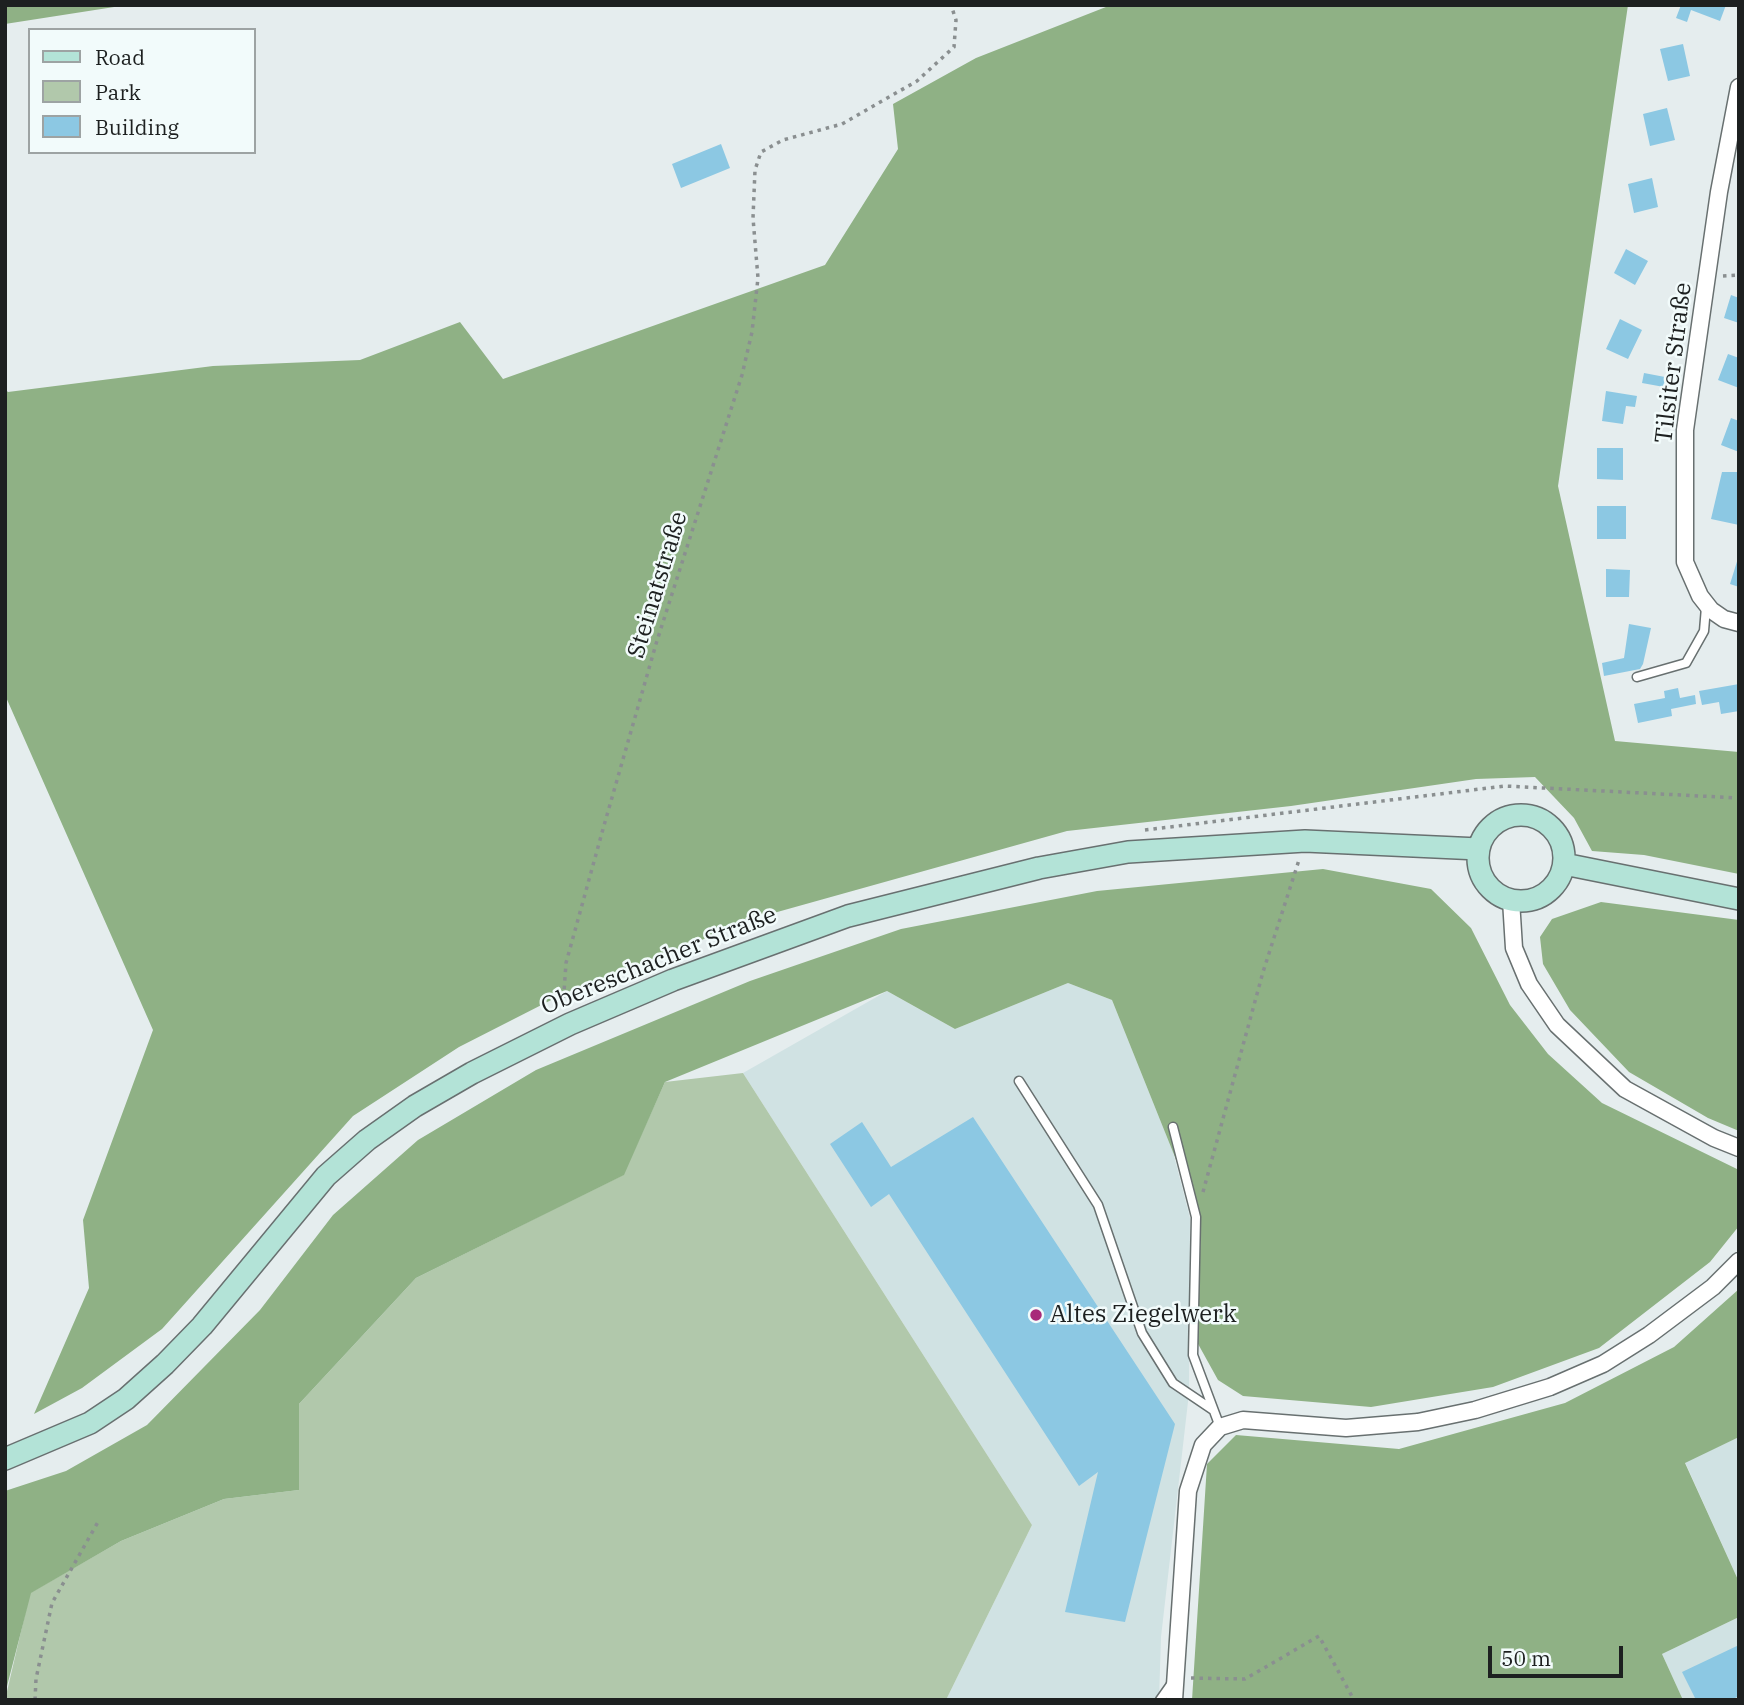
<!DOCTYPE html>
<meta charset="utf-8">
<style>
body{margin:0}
#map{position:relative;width:1744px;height:1705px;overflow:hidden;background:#e5edee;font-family:"IBM Plex Serif",serif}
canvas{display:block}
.frame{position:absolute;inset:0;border:7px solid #1d2020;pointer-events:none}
.legend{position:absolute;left:28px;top:28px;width:228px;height:126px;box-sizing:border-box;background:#f2fbfb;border:2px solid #9da3a3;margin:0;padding:9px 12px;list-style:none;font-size:21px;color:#1d2020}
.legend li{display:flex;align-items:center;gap:14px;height:35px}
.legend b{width:35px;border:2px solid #9da3a3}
.scale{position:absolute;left:1488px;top:1646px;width:135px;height:32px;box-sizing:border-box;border:4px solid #1d2020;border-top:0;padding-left:9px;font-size:21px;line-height:24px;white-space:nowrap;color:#1d2020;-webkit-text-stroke:5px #f2fbfb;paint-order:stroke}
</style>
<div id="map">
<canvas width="1744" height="1705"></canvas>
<div class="frame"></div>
<ul class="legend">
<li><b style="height:9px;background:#b3e3d7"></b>Road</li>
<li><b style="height:19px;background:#b1c8ab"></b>Park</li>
<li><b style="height:19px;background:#8cc8e3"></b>Building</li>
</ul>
<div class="scale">50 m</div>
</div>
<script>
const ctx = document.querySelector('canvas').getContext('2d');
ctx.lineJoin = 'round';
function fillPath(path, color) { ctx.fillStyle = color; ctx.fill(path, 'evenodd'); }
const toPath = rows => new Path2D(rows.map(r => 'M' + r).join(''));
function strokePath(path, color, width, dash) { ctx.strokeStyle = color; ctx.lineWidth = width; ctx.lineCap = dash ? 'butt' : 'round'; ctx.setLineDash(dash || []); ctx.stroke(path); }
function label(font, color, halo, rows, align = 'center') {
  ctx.font = font + ' "IBM Plex Serif",serif'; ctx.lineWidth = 5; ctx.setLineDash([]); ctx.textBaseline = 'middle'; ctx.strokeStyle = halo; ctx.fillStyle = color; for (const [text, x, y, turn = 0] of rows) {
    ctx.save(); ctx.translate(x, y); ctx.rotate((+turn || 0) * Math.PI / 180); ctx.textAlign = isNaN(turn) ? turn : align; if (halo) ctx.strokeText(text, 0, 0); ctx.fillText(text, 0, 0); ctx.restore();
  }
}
const built = toPath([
 [1068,983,1112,1000,1173,1152,1190,1218,1189,1393,1161,1637,1159,1700,946,1700,1032,1525,743,1073,887,991,955,1029],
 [1739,1437,1739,1582,1685,1462],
 [1739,1617,1739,1700,1683,1700,1662,1654]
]);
const green = toPath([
 [743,1073,1032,1525,946,1700,5,1700,30,1593,121,1541,224,1499,299,1490,299,1404,416,1278,623,1175,665,1082]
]);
const forest = toPath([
 [5,5,127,5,5,24],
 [1111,5,1628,5,1558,486,1615,741,1739,752,1739,874,1644,855,1592,851,1574,818,1535,777,1476,779,1291,806,1067,831,763,916,563,994,459,1047,353,1116,162,1329,82,1388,34,1414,89,1288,83,1220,153,1030,5,695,5,389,8,392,213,366,360,360,460,322,503,379,825,265,898,149,893,104,976,58],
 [1323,869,1431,889,1471,928,1510,1005,1548,1054,1602,1103,1739,1170,1739,1226,1710,1262,1599,1348,1493,1387,1371,1407,1243,1396,1218,1380,1197,1342,1201,1222,1112,1000,1068,983,955,1029,887,991,665,1082,624,1175,416,1278,299,1404,299,1490,224,1499,121,1541,31,1593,5,1694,5,1491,66,1471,147,1425,260,1310,333,1215,418,1140,536,1070,750,981,901,929,1097,891],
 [1601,902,1739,920,1739,1131,1708,1118,1629,1072,1570,1010,1543,964,1540,937,1552,919],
 [1739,1289,1739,1437,1685,1463,1739,1582,1739,1617,1662,1654,1683,1700,1192,1700,1207,1464,1236,1435,1399,1449,1565,1403,1674,1347]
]);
const building = toPath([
 [1681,5,1726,5,1720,21,1691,10,1687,22,1676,18],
 [1683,44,1690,76,1668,81,1660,49],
 [1667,108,1675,140,1650,146,1643,114],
 [721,144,730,168,681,188,672,164],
 [1652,178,1658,207,1634,213,1628,184],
 [1626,249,1648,261,1635,285,1614,273],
 [1731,295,1739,298,1739,323,1724,318],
 [1620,319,1642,330,1628,359,1606,349],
 [1728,354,1739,358,1739,388,1718,380],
 [1644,373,1665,377,1664,387,1642,383],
 [1606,391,1637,396,1635,407,1626,406,1623,424,1602,421],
 [1731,418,1739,421,1739,452,1721,445],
 [1597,448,1623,448,1623,480,1597,479],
 [1722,472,1739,472,1739,525,1711,519],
 [1597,506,1626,506,1626,539,1597,539],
 [1739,555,1739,587,1730,584],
 [1606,569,1630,570,1629,597,1606,597],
 [1629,624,1651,628,1643,664,1640,669,1604,676,1602,663,1624,658],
 [1739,684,1739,711,1721,714,1719,702,1702,705,1699,691],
 [1678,688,1680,698,1695,695,1696,704,1671,709,1672,716,1638,723,1634,704,1665,698,1664,691],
 [973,1117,1175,1424,1125,1622,1065,1612,1098,1472,1079,1486,889,1194,871,1207,830,1144,862,1122,891,1167],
 [1739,1645,1739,1696,1731,1700,1696,1700,1682,1672]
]);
const path = toPath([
 [1723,276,1739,275],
 [1145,830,1505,786,1739,798],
 [563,1006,566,963,603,829,656,644,742,375,752,332,758,278,753,218,755,170,761,152,783,140,842,124,917,81,954,47,956,20,951,5],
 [1203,1192,1263,972,1299,860],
 [1191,1678,1245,1679,1319,1636,1354,1700],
 [35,1700,36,1679,52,1603,98,1522]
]);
const service = toPath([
 [1637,677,1686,663,1704,631,1706,607],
 [1019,1081,1098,1205,1142,1333,1173,1383,1213,1410],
 [1173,1127,1196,1217,1193,1355,1220,1427],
 [1160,1700,1172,1683]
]);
const minor = toPath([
 [1739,87,1719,192,1685,430,1685,562,1700,596,1711,610,1724,619,1739,623],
 [1511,900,1514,948,1529,984,1557,1025,1625,1089,1714,1138,1739,1148],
 [1174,1700,1188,1491,1203,1445,1220,1427,1243,1420,1346,1428,1418,1422,1475,1410,1550,1387,1603,1364,1649,1335,1713,1287,1739,1261]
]);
const secondary = toPath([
 '1478 858a43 43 0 1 1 86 0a43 43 0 1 1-86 0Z',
 [1564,864,1739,899],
 [5,1459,90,1423,126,1399,165,1364,202,1326,326,1176,367,1140,415,1106,472,1073,570,1024,673,980,848,916,1039,868,1128,852,1305,841,1479,849]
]);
const markers = [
 [1036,1315,7,"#a8297a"]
];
const streetNames = [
 ["Tilsiter Straße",1674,363,-83],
 ["Steinatstraße",658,585,-73],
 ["Obereschacher Straße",659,961,-22]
];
const poiNames = [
 ["Altes Ziegelwerk",1050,1315]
];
fillPath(built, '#d0e2e3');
fillPath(green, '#b1c8ab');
fillPath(forest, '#8fb185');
fillPath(building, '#8cc8e3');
strokePath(service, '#687070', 11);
strokePath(minor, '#687070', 19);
strokePath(secondary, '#687070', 24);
strokePath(path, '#8a8f90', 3.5, [3.5, 5]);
strokePath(service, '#fff', 8);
strokePath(minor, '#fff', 16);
strokePath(secondary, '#b3e3d7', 21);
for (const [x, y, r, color] of markers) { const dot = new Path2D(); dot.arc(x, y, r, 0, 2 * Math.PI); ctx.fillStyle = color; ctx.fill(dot); strokePath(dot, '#f2fbfb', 2.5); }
label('24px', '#1d2020', '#f2fbfb', streetNames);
label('24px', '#1d2020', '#f2fbfb', poiNames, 'left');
</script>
